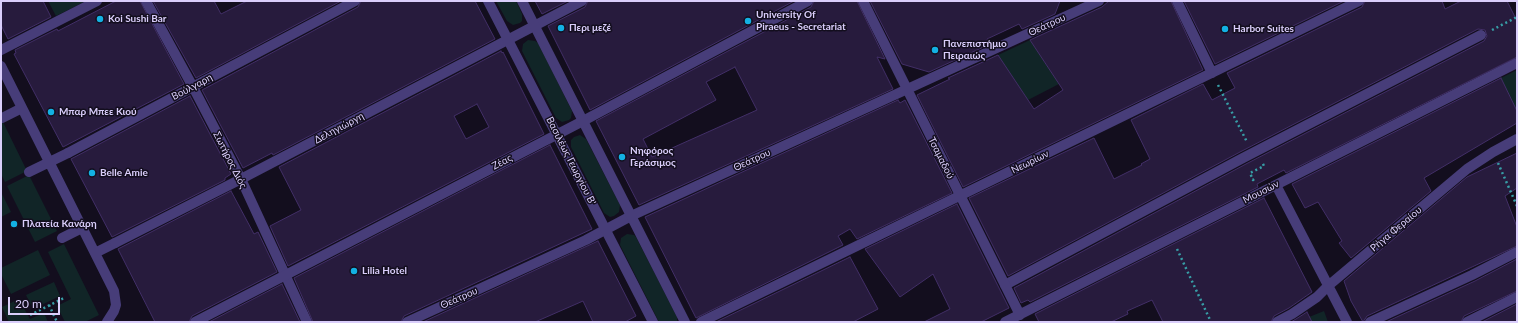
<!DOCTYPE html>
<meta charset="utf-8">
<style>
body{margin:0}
#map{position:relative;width:1518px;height:323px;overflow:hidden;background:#130e1e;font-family:Lato,sans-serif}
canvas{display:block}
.frame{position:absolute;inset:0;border:2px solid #dacefb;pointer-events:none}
.scale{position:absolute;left:8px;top:297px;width:52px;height:18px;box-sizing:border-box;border:2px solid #dacefb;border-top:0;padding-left:5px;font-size:12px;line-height:14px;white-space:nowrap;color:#dacefb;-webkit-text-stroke:3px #130e1e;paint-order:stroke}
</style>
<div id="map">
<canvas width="1518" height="323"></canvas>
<div class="frame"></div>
<div class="scale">20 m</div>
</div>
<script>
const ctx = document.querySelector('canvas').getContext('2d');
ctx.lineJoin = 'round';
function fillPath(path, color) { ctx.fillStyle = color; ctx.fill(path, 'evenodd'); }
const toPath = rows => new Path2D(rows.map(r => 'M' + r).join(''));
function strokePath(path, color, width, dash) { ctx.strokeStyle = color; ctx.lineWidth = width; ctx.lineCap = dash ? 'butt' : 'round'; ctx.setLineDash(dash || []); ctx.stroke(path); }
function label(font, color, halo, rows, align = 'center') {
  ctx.font = font + ' Lato,sans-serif'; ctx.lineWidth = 3; ctx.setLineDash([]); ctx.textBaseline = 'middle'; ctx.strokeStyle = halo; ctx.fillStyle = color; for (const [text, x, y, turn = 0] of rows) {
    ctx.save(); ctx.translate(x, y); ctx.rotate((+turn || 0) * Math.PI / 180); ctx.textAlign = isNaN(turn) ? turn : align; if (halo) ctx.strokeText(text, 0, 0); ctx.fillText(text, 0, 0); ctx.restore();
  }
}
const green = toPath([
 [48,1,86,1,56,16],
 [496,1,516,1,522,14,522,21,520,23,513,25,507,21],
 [528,40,535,41,538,43,572,111,571,118,569,120,562,122,556,118,522,51,523,44],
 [1030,40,1059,84,1028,100,998,55],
 [1517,70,1517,111,1501,78],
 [2,120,27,171,5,182,1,174],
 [580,135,586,139,620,205,619,212,614,216,610,217,604,213,571,147,571,140,574,137],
 [29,175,57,231,35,242,7,186],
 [1,192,11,212,1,217],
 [627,234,634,235,636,237,677,317,677,322,659,322,620,245,621,238],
 [64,244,99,315,85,322,65,322,57,306,71,299,48,252],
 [38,250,50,275,11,294,1,274,1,268],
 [54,282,60,296,33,309,26,295],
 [19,299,30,319,44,313,48,322,9,322,2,307],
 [1324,311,1328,322,1299,322,1309,317]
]);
const building = toPath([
 [1,1,43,1,51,17,8,39,1,25,1,1],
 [116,1,140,1,184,84,63,147,14,54,16,53,15,50,57,29,58,31,116,1],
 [153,1,214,1,221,14,247,1,341,1,196,78,153,1],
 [361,1,475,1,495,39,273,155,272,153,243,168,202,90,358,7,361,1],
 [535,1,568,1,542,14,535,1],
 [588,1,794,1,590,110,548,26,585,7,588,1],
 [814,1,857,1,885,59,877,57,893,89,639,205,596,121,811,7,814,1],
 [735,67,757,110,652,157,643,139,716,100,706,82,735,67],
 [870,1,1060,1,1055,14,1022,29,1019,24,987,39,990,44,929,72,902,64,870,1],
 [1109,1,1171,1,1203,70,963,187,917,95,950,79,948,78,998,55,1034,109,1063,90,1030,40,1102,7,1109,1],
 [1184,1,1344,1,1215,64,1184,1],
 [1365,1,1442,1,1445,9,1461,1,1507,1,1517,21,1517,57,1286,173,1284,170,1257,184,1258,187,1030,302,1028,300,1021,303,1014,288,1246,164,1484,41,1487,36,1485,30,1478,29,1240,152,1008,276,969,198,1094,138,1114,179,1142,165,1141,164,1150,159,1131,120,1203,84,1212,100,1235,88,1227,73,1362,7,1365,1],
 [501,51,502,53,503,52,544,134,288,266,270,226,301,210,279,167,501,51],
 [477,104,489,127,466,139,454,116,477,104],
 [1501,78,1517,111,1517,123,1424,178,1431,191,1351,258,1339,243,1342,241,1318,202,1305,208,1292,184,1501,78],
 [190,96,231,174,225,178,225,180,112,237,71,159,190,96],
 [898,100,900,103,905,100,952,193,857,239,850,229,838,236,843,245,696,318,645,217,898,100],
 [550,145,592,229,404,316,401,322,313,322,294,278,550,145],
 [1517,153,1517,188,1505,196,1517,227,1517,246,1367,316,1363,322,1351,301,1344,281,1467,177,1517,153],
 [231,191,254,234,258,232,277,272,192,316,189,322,155,322,118,249,231,191],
 [1264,198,1312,292,1289,308,1274,316,1271,322,1163,322,1152,300,1127,311,1128,314,1111,322,1039,322,1035,314,1264,198],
 [957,204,1009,308,981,322,924,322,950,309,933,274,900,297,865,249,957,204],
 [598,241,636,316,625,322,593,322,583,301,535,322,423,322,598,241],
 [850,257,878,309,853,322,716,322,850,257],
 [1517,259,1517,291,1464,316,1461,322,1386,322,1475,281,1517,259],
 [282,284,300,322,209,322,282,284],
 [1517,304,1517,322,1482,322,1517,304],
 [1307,312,1312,322,1291,322,1296,319,1307,312]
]);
const path = toPath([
 [1492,30,1517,17],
 [1218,85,1247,142],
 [1498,163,1517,206],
 [1254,179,1253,180,1250,173,1264,166,1262,162],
 [1177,249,1211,322],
 [49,305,57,322],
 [30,315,64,298]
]);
const service = toPath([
 [1005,285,1243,158,1481,35]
]);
const pedestrian = toPath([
 [146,1,193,87],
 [1,50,97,1],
 [1,66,114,291,116,305,114,311,107,322],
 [2,118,22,108],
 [29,172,68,153],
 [241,179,307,322],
 [62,238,82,228],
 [95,253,115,243]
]);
const minor = toPath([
 [863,1,1020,315],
 [1177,1,1212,73],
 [193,87,241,179],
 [68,153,355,1],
 [1276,185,1347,322],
 [115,243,241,179,582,1],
 [195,322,583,121,808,1],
 [407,322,586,240,631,216,1099,1],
 [701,322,1359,1],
 [1005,322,1517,63],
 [1277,322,1292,314,1317,297,1328,286,1467,169,1493,152,1517,139],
 [1370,322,1472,275,1517,252],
 [1467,322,1517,297]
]);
const tertiary = toPath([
 [488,1,653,322],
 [522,1,685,322]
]);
const markers = [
 [100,19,4,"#13b1e3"],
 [748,21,4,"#13b1e3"],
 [561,28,4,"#13b1e3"],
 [1225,29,4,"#13b1e3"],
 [935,50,4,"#13b1e3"],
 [51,112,4,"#13b1e3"],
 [622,157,4,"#13b1e3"],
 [92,173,4,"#13b1e3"],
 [14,224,4,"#13b1e3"],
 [354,271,4,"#13b1e3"]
];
const poiNames = [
 ["University Of",756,15],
 ["Piraeus - Secretariat",756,27],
 ["Koi Sushi Bar",108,19],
 ["Περι μεζέ",569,28],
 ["Harbor Suites",1233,29],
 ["Πανεπιστήμιο",943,44],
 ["Πειραιώς",943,56],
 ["Μπαρ Μπεε Κιού",59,112],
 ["Νηφόρος",630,151],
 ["Γεράσιμος",630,163],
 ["Belle Amie",100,173],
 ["Πλατεία Κανάρη",22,224],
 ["Lilia Hotel",362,271]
];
const streetNames = [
 ["Θεάτρου",1047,25,-25],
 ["Βούλγαρη",192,87,-28],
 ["Δεληγιώργη",339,128,-28],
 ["Τσαμαδού",941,158,63],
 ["Σωτήρος Διός",230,160,63],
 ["Θεάτρου",752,160,-25],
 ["Βασιλέως Γεωργίου Β'",571,161,63],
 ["Ζέας",502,162,-28],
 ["Νεωρίων",1030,162,-26],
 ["Μουσών",1261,192,-27],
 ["Ρήγα Φεραίου",1396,229,-40],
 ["Θεάτρου",459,298,-24]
];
fillPath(green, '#112527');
fillPath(building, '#271b3d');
strokePath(building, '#422f67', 1);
strokePath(path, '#379ea6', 2.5, [2, 3]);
strokePath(service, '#473d79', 10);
strokePath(pedestrian, '#473d79', 10);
strokePath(minor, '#473d79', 10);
strokePath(tertiary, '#473d79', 10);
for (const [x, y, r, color] of markers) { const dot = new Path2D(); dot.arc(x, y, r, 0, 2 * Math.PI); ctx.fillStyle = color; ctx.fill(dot); strokePath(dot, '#130e1e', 1.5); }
label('bold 10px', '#dacefb', '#130e1e', poiNames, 'left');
label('10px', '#dacefb', '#130e1e', streetNames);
</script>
